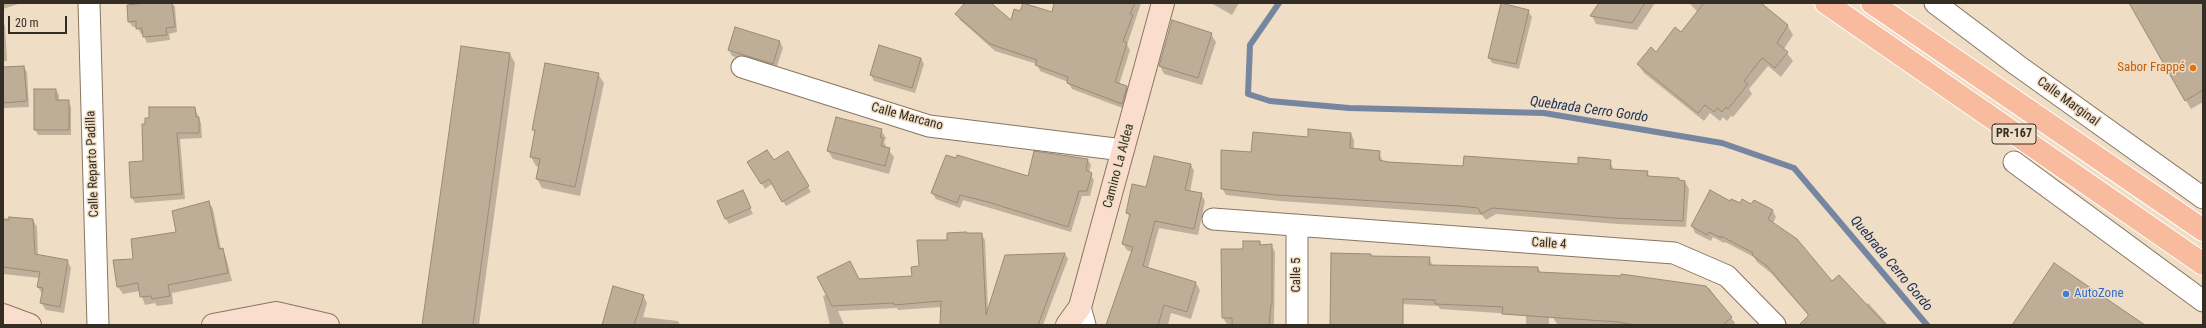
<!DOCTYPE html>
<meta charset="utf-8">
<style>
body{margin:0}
#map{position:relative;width:2206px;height:328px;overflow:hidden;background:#efddc5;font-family:"Roboto Condensed",sans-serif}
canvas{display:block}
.frame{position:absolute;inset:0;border:4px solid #342d24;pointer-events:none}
.scale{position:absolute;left:8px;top:16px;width:59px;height:18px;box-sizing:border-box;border:2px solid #342d24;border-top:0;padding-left:5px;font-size:12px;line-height:14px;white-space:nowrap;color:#342d24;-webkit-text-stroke:3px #efddc5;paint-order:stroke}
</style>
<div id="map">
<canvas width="2206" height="328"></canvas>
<div class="frame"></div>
<div class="scale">20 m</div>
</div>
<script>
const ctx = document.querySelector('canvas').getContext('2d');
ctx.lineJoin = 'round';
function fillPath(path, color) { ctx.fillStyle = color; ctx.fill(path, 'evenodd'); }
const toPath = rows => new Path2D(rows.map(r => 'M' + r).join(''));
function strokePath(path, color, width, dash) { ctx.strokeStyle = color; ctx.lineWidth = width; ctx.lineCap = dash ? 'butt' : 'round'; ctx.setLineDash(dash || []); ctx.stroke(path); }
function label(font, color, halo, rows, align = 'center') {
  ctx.font = font + ' "Roboto Condensed",sans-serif'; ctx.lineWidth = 3; ctx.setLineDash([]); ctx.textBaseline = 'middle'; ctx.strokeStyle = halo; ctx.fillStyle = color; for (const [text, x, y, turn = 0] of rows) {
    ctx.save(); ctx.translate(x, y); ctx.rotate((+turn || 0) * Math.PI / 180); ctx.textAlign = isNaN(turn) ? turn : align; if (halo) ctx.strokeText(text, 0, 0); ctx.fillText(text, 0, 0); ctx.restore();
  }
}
const shadow = toPath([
 [3,3,18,3,18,4,3,9],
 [155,3,172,3,175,7,177,32,169,34,170,40,147,43,143,34,141,34,137,27,133,27,129,22,128,6],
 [966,3,989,3,1011,22,1021,12,1052,13,1055,3,1141,3,1127,45,1130,50,1119,85,1127,87,1130,93,1125,109,1072,89,1068,82,1040,71,1037,64,995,51,960,20,957,14],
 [1211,3,1239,3,1232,15],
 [1601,3,1655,3,1637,30,1596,24,1592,16],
 [1689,3,1759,3,1788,26,1793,35,1784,49,1793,61,1781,77,1768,66,1749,89,1752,94,1733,117,1731,116,1727,121,1723,117,1720,121,1710,113,1704,121,1644,73,1638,64,1656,53,1681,33,1698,12],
 [2130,3,2203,3,2203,102,2191,109],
 [1528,11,1532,17,1519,69,1492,63,1489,57],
 [3,22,5,26,7,61,3,61],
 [736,29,780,42,783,48,776,69,732,56,729,50],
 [1211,34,1216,42,1202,85,1164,74,1160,66],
 [879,47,921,58,924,64,915,93,874,81,871,75],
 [510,54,515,63,479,325,423,325],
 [24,67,27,72,29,107,3,108,3,68],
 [598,74,604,83,580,196,542,188,537,179,539,167,536,166,531,157,535,133,533,130],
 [56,90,59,95,59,101,68,101,71,107,71,135,38,135,35,129],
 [195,108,201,123,202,138,180,139,185,199,135,203,132,198,144,162],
 [881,130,886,138,884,142,887,148,894,157,889,174,833,159,828,151],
 [1351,134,1354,140,1354,150,1379,152,1383,162,1464,167,1579,165,1610,161,1614,170,1647,172,1650,177,1685,182,1689,189,1686,227,1618,224,1496,214,1486,220,1482,215,1280,201,1226,195,1222,188,1252,153,1308,138],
 [788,153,811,192,786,206,772,184,765,189,749,162,773,162],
 [1088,160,1091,165,1089,173,1094,180,1090,196,1082,196,1071,232,963,200,960,208,936,199,932,193,1029,178],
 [1191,165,1194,171,1190,192,1201,194,1205,201,1198,235,1159,228,1148,268,1196,283,1200,290,1191,319,1171,313,1168,325,1109,325,1132,252,1127,250,1123,244,1130,217,1127,213,1147,188],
 [745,197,753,214,729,224,725,218],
 [209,202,213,209,221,249,226,257,232,281,172,293,173,304,157,306,155,303,145,305,140,291,123,294,118,287,134,260,177,233],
 [1730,202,1773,211,1776,217,1773,223,1832,282,1865,306,1868,303,1888,325,1817,325,1771,273,1757,262,1754,257,1725,242,1724,243,1713,237,1711,241,1695,233,1692,226],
 [3,218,33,220,37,227,38,256,67,260,71,268,64,313,46,310,41,303,42,294,38,287,40,278,3,274],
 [966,234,981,234,985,240,988,310,1065,254,1068,259,1043,325,941,325,941,307,898,310,897,308,838,311,844,325,830,325,823,296,859,280,913,277,920,267,948,241],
 [1260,242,1262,246,1271,245,1275,252,1274,325,1227,324,1223,318],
 [1332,254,1371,255,1372,257,1429,258,1433,266,1538,268,1541,273,1621,277,1622,275,1709,288,1735,323,1733,325,1557,324,1549,311,1549,325,1526,325,1526,315,1440,309,1438,306,1383,303,1383,325,1330,325],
 [643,295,647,303,643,317,678,321,680,325,604,325]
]);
const stream = toPath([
 [1279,3,1250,45,1248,94,1270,101,1349,108,1544,113,1722,143,1794,168,1927,325]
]);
const building = toPath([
 [145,3,172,3,175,27,166,28,167,35,143,37,142,28,136,29,136,21,128,22,127,5,145,3],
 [965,3,991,3,1011,20,1014,9,1020,11,1023,3,1052,12,1054,3,1135,3,1130,14,1133,15,1123,41,1127,43,1115,82,1127,86,1122,104,1067,83,1068,77,1035,65,1037,60,990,44,955,14,965,3],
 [1501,3,1529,10,1516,64,1488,58,1501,3],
 [1599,3,1645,3,1632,23,1590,16,1599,3],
 [1704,3,1761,3,1788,25,1777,43,1788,52,1775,68,1762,58,1744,81,1748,84,1728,109,1726,107,1722,112,1717,108,1714,112,1705,105,1698,113,1637,64,1651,47,1656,52,1675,27,1681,32,1704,3],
 [2129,3,2203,3,2203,90,2185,101,2129,3],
 [1172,20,1212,33,1198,78,1159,66,1172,20],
 [735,27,780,41,773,64,728,50,735,27],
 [879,45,921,58,912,88,870,75,879,45],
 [461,46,510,53,473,325,422,325,461,46],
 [545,63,599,73,575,187,536,179,540,159,530,157,535,130,532,130,545,63],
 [24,66,27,101,3,103,3,67,24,66],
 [34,89,56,89,56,100,69,100,69,130,34,130,34,89],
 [149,107,195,107,196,117,199,117,199,133,177,133,182,194,131,198,129,162,143,161,142,124,145,124,145,118,149,118,149,107],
 [836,117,882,129,880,137,883,138,881,146,890,148,885,166,827,151,836,117],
 [1308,129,1351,133,1350,148,1380,151,1379,160,1388,162,1463,166,1464,156,1578,164,1578,157,1611,160,1610,169,1648,171,1647,176,1679,178,1679,180,1685,181,1683,221,1613,218,1492,208,1481,214,1478,208,1459,206,1276,195,1221,189,1221,150,1251,152,1253,132,1308,137,1308,129],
 [767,150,774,160,788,151,809,186,782,202,769,179,761,184,747,162,767,150],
 [1034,151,1088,159,1086,170,1092,173,1087,191,1079,191,1068,227,988,202,960,195,957,203,931,193,946,155,956,158,957,155,1028,176,1034,151],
 [1154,156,1191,164,1185,190,1202,193,1194,229,1155,221,1143,266,1196,282,1187,312,1164,305,1158,325,1106,325,1133,247,1122,244,1130,214,1126,213,1132,184,1146,187,1154,156],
 [743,190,751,208,725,219,717,201,743,190],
 [1710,190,1730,201,1731,199,1740,203,1742,199,1751,204,1754,200,1773,210,1768,219,1797,239,1832,281,1839,275,1886,325,1799,325,1808,316,1808,314,1767,266,1752,255,1753,253,1721,236,1721,238,1709,232,1707,235,1691,226,1710,190],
 [209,201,219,249,223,248,228,273,168,285,170,296,152,299,151,296,140,297,138,283,117,287,113,260,133,259,131,239,176,232,172,211,209,201],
 [9,217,33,219,35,254,68,260,60,307,40,303,43,288,37,287,40,272,3,267,3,220,9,220,9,217],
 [966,232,966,233,982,233,986,315,1005,255,1065,253,1038,325,940,325,941,301,894,305,894,303,832,306,817,277,850,261,859,279,912,276,911,267,919,266,917,240,947,240,947,233,966,232],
 [1243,241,1260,241,1260,245,1272,244,1272,305,1271,305,1269,325,1232,325,1232,318,1222,318,1221,249,1243,249,1243,241],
 [1331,253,1371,254,1371,256,1430,257,1429,265,1538,267,1538,272,1621,276,1621,274,1706,286,1732,317,1723,325,1635,325,1618,322,1502,314,1503,307,1435,304,1435,300,1403,299,1403,325,1330,325,1331,253],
 [2054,263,2145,325,2012,325,2054,263],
 [613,286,644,295,634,325,602,325,613,286]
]);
const street = toPath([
 [89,3,98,325],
 [1935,3,2017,65,2203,198],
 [742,67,929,126,1123,150],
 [2014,162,2203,301],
 [1213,219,1674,253,1727,276,1775,325],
 [1080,307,1085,325],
 [1297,325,1297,225]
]);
const secondary = toPath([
 [3,315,30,325],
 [213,325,276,313,328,325],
 [1067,325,1080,307,1163,3]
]);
const primary = toPath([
 [1826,3,2203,264],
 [1872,3,2203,230]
]);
const markers = [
 [2193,68,4,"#e8710a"],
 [2066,294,4,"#3f7fe0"]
];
const shields = [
 [2014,134,44]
];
const shieldNames = [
 ["PR-167",2014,134]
];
const foodNames = [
 ["Sabor Frappé",2185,68]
];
const streetNames = [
 ["Calle Marginal",2068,102,36],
 ["Calle Marcano",907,117,15],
 ["Calle Reparto Padilla",93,164,-92],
 ["Camino La Aldea",1119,166,-75],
 ["Calle 4",1549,244,4],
 ["Calle 5",1297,275,-90]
];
const shopNames = [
 ["AutoZone",2074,294]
];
const waterNames = [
 ["Quebrada Cerro Gordo",1589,110,8],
 ["Quebrada Cerro Gordo",1891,264,50]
];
fillPath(shadow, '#0003');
strokePath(stream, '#7686a1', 6);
fillPath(building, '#bfae97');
strokePath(building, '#9b8a74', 1);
strokePath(street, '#877661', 23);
strokePath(secondary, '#877661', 24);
strokePath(primary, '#fff', 24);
strokePath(street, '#fff', 21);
strokePath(secondary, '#fbddce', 22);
strokePath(primary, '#f8bb9e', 22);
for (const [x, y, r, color] of markers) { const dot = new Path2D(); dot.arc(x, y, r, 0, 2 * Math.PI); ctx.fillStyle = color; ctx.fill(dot); strokePath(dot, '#efddc5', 1.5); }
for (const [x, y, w] of shields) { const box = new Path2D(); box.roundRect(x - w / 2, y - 10, w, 20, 3); ctx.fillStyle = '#efddc5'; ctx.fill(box); strokePath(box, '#342d24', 1); }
label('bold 12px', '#342d24', null, shieldNames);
label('13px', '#c56008', '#efddc5', foodNames, 'right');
label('13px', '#342d24', '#efddc5', streetNames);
label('13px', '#366cbe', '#efddc5', shopNames, 'left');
label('italic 14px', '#192f55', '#efddc5', waterNames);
</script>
